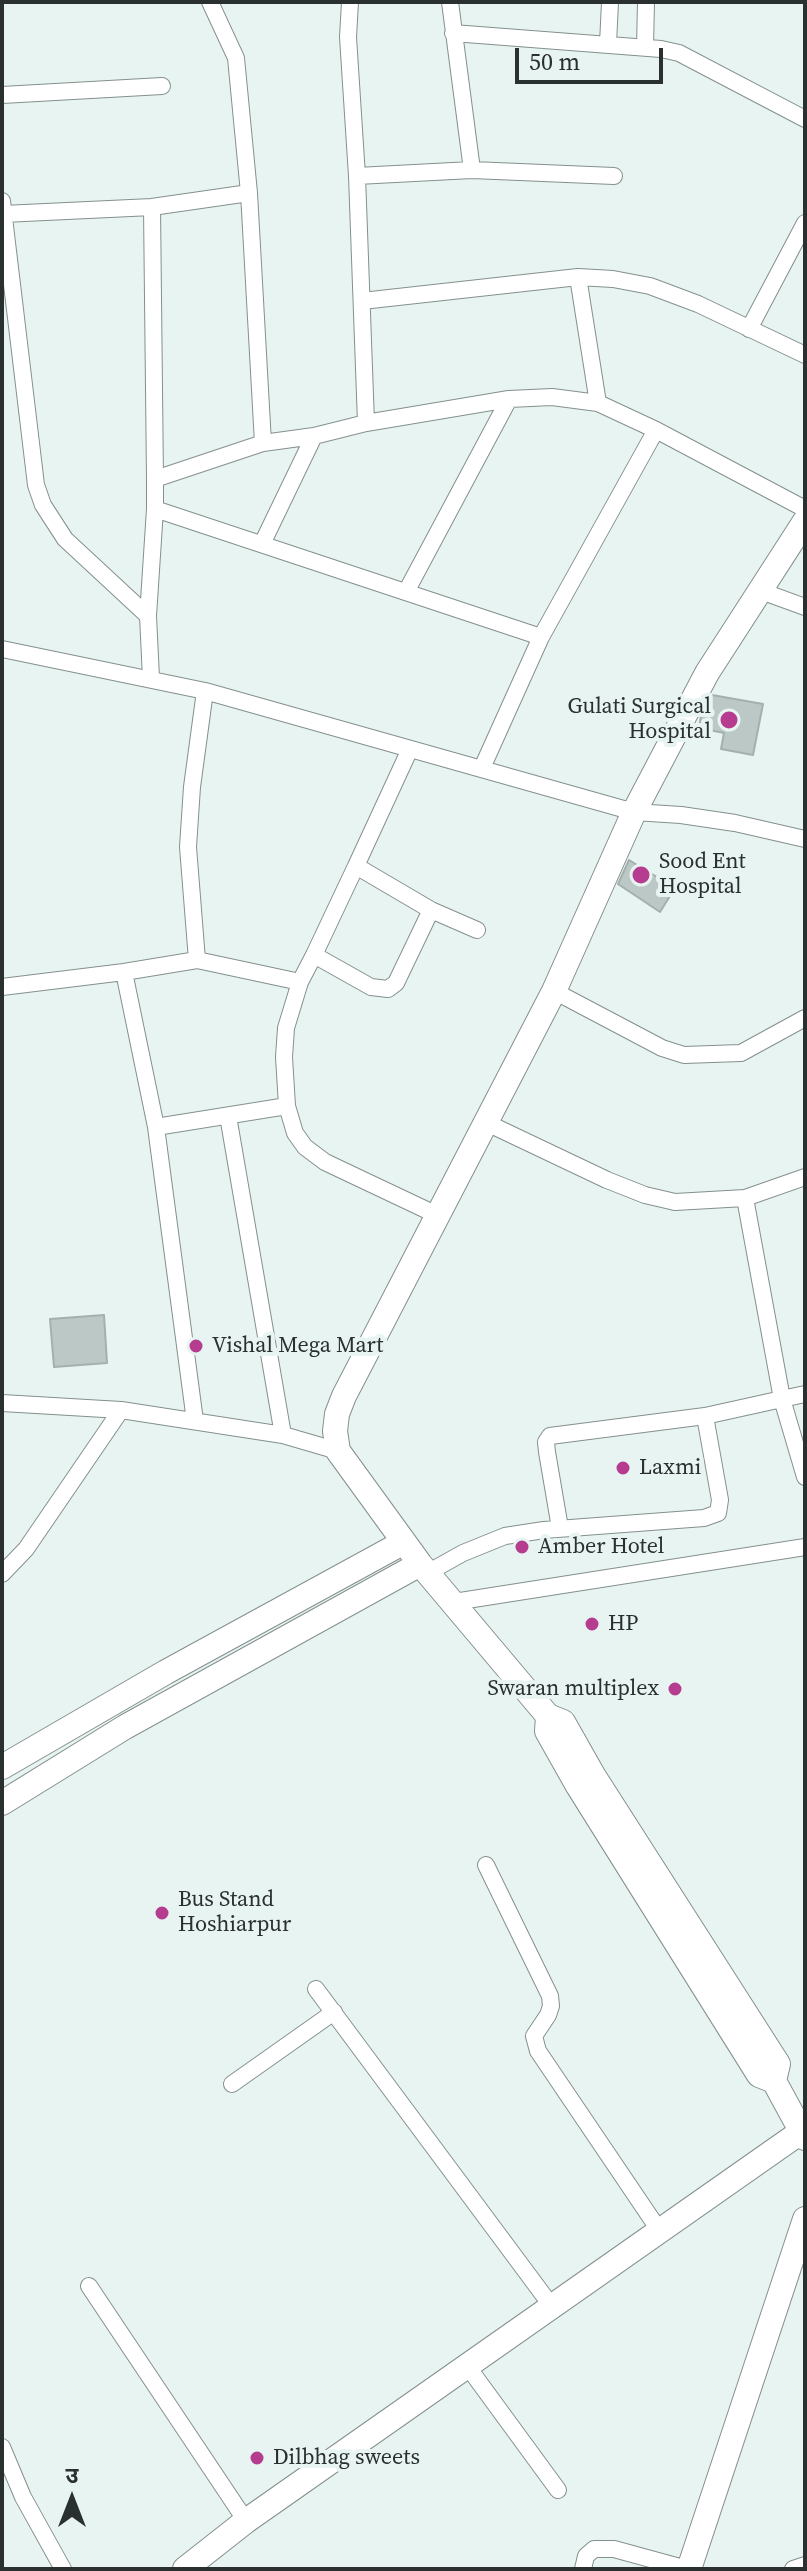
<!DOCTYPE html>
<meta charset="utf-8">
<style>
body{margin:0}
#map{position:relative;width:807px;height:2571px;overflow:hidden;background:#e7f4f2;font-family:"Source Serif 4","Noto Sans Devanagari",serif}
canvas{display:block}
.frame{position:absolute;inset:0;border:4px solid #2a2f2f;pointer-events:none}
.north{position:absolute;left:32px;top:2459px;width:80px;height:80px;-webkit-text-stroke:6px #e7f4f2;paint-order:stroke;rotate:0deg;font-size:22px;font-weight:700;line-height:32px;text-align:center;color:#2a2f2f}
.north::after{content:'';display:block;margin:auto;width:28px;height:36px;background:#2a2f2f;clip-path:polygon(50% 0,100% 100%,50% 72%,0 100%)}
.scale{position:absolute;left:515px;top:48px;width:148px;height:36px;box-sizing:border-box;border:4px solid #2a2f2f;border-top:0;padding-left:10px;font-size:24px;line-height:28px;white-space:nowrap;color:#2a2f2f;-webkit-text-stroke:6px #e7f4f2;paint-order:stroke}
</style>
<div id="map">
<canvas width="807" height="2571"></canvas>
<div class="frame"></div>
<div class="north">उ</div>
<div class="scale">50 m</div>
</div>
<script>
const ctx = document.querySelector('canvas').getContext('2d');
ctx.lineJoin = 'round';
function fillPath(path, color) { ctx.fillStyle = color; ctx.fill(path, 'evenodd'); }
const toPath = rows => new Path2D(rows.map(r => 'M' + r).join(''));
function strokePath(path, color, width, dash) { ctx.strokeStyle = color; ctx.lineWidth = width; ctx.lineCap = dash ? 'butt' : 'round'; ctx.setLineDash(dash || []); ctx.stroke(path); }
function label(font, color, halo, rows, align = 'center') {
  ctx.font = font + ' "Source Serif 4",serif'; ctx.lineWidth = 8; ctx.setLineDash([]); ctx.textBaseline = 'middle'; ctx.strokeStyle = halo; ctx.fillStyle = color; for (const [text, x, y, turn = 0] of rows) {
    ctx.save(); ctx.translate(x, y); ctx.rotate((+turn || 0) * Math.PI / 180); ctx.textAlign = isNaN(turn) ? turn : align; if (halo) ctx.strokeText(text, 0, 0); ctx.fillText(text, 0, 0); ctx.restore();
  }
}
const building = toPath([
 [712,695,763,704,753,755,721,749,724,733,699,728,701,716,712,695],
 [629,860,675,888,660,912,618,884,629,860],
 [104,1315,107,1363,54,1367,50,1319,104,1315]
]);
const minor = toPath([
 [210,2,236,58,249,193],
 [350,2,348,37,357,176,366,423],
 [450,2,472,170],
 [453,33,661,49,679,53,805,119],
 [608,44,610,2],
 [645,47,646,2],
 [2,95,162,86],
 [357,176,472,170,614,176],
 [2,201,36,485,43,505,65,539,148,616],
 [152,207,249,193,263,443,155,479,155,509],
 [3,214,152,207,155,479],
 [578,277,598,403],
 [362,301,578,277,613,279,650,286,698,304,805,355],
 [749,329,805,223],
 [263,443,314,436],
 [262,544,314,436,366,423,509,399,552,397,598,403,656,430,805,509],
 [761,591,805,607],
 [406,592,509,399],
 [2,649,205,691,634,812,681,815,735,823,805,839],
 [151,678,148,616,155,509,541,637,656,430],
 [410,749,356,866,431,910,396,983,388,989,371,987,314,955,300,982,286,1028,284,1057,287,1106,295,1133,305,1147,325,1162,437,1215],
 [482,768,541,637],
 [431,910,477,930],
 [314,955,356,866],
 [197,960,188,847,192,787,205,691],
 [124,972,156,1127,195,1421],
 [2,987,124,972,197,960,300,982],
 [554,991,662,1048,684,1055,741,1053,805,1018],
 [228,1116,283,1435],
 [487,1123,607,1180,645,1195,675,1202,745,1198,805,1177],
 [156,1127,287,1106],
 [745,1198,782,1399,805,1394],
 [2,1403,121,1410,283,1435,338,1451],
 [560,1528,547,1452,546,1442,550,1436,705,1416],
 [429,1572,463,1553,505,1536,544,1530,704,1518,718,1513,720,1500,705,1416,782,1399,805,1477],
 [2,1574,26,1549,121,1410],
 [454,1602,805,1547],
 [486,1865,550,1996,551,2006,548,2015,534,2036,538,2051,659,2230],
 [316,1989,553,2308],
 [232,2084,334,2012],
 [89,2286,246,2521],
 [468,2367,558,2490],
 [2,2447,23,2497,63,2569],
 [583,2569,586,2556,594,2549,614,2549,687,2569],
 [793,2569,805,2565]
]);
const secondary = toPath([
 [805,521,707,673,634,812,554,991,344,1396,337,1414,335,1431,338,1451,420,1564,548,1716,563,1722,593,1775,778,2064,774,2081,805,2138],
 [548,1716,547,1731,578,1786,759,2075,774,2081],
 [2,1767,166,1672,404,1542],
 [2,1803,125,1727,420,1564],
 [185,2569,246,2521,805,2129],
 [689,2569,805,2219]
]);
const markers = [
 [729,720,10,"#b63c8f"],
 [641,875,10,"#b63c8f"],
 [196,1346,8,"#b63c8f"],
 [623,1468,8,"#b63c8f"],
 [522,1547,8,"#b63c8f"],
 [592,1624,8,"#b63c8f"],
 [675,1689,8,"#b63c8f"],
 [162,1913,8,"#b63c8f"],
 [257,2458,8,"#b63c8f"]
];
const poiNames = [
 ["Gulati Surgical",711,707,"right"],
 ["Hospital",711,732,"right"],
 ["Sood Ent",659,862],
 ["Hospital",659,887],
 ["Vishal Mega Mart",212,1346],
 ["Laxmi",639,1468],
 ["Amber Hotel",538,1547],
 ["HP",608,1624],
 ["Swaran multiplex",659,1689,"right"],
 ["Bus Stand",178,1900],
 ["Hoshiarpur",178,1925],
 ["Dilbhag sweets",273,2458]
];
fillPath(building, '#bbc8c6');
strokePath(building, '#a4b0ae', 2);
strokePath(minor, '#84908e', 18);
strokePath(secondary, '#84908e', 26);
strokePath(minor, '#fff', 16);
strokePath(secondary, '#fff', 24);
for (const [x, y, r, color] of markers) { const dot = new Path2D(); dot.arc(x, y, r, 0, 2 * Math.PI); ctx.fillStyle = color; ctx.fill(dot); strokePath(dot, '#e7f4f2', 3); }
label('22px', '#2a2f2f', '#e7f4f2', poiNames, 'left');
</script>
